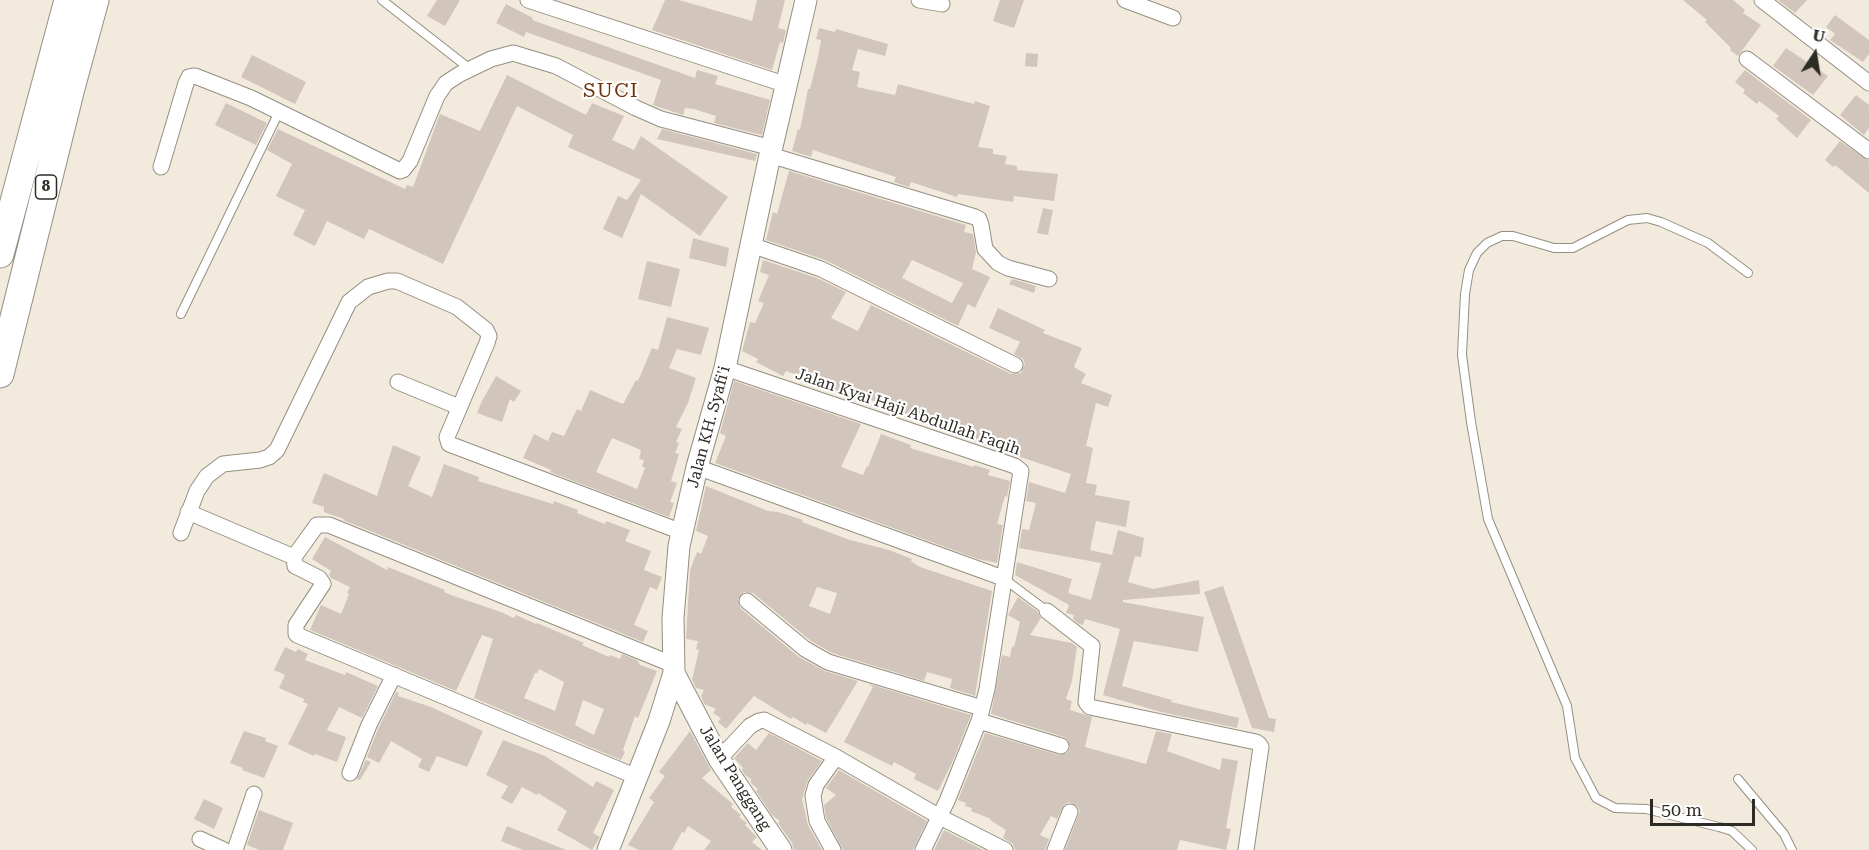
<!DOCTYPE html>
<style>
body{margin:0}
#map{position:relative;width:1869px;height:850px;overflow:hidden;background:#f2ebdd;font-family:"Roboto Serif",serif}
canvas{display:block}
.north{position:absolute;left:1785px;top:24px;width:60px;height:60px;-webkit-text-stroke:4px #fff;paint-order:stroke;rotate:12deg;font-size:16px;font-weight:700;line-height:24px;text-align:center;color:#2d2b26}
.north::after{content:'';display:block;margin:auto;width:21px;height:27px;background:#2d2b26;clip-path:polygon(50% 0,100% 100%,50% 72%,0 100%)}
.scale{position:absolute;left:1650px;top:799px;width:105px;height:27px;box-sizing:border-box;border:3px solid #2d2b26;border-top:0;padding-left:8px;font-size:18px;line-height:21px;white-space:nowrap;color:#2d2b26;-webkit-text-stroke:4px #fff;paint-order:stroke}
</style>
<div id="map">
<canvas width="1869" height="850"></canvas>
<div class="north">U</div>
<div class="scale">50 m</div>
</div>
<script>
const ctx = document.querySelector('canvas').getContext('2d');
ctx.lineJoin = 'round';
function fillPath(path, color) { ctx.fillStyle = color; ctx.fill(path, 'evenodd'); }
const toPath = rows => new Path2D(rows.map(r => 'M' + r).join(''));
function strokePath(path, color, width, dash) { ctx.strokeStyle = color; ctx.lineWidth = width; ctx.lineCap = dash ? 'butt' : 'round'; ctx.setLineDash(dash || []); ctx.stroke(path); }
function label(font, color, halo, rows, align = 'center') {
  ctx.font = font + ' "Roboto Serif",serif'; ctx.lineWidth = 4.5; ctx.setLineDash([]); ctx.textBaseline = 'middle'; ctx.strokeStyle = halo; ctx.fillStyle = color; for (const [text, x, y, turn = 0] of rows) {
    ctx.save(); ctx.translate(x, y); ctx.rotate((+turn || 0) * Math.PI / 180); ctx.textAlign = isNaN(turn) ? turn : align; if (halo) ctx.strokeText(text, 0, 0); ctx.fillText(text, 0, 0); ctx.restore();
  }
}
const building = toPath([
 [437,0,460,0,445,26,427,16],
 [665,0,679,0,752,21,757,0,785,0,778,28,786,30,783,43,780,42,772,70,652,30],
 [1000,0,1024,0,1014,28,993,21],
 [1683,0,1733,0,1745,10,1743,13,1761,25,1738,56,1730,50,1731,48,1705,22,1707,20],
 [1778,0,1807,0,1795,13],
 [506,4,533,18,532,20,695,78,697,70,718,76,715,84,770,100,762,135,714,123,716,116,694,109,685,108,683,115,653,105,661,80,526,32,524,37,496,23],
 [1835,15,1869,40,1869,54,1863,62,1830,40,1835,34,1826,27],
 [819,28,835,32,836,29,888,44,885,56,858,49,852,70,860,72,857,87,895,95,898,84,974,104,975,101,990,106,978,147,993,149,993,154,1007,156,1005,164,1017,166,1017,170,1058,174,1054,201,1014,196,1013,202,958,194,957,197,911,182,909,187,894,182,896,177,813,150,811,157,792,151,798,129,800,130,808,89,810,89,818,57,821,40,816,39],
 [1786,48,1828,76,1813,95,1773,66],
 [1026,53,1038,54,1037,67,1025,66],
 [252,55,306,82,295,104,241,77],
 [1745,70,1811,120,1797,138,1776,119,1779,116,1759,101,1757,104,1743,93,1745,90,1735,82],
 [507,75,586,115,592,103,624,116,612,140,634,150,641,136,728,197,700,236,641,194,622,238,603,229,618,196,627,200,641,180,568,147,573,135,517,106,443,264,369,229,364,239,327,221,315,246,293,235,305,210,276,196,292,164,267,150,278,129,405,189,407,185,413,187,440,114,480,131],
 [1856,95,1869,105,1869,128,1864,135,1840,115],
 [226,103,267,123,256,145,215,125],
 [662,129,757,154,755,161,657,139],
 [1840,141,1869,161,1869,193,1835,165,1833,167,1825,160],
 [789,171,966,225,964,232,973,234,976,252,972,269,990,277,975,308,968,304,958,326,825,260,766,240,773,212,777,214],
 [912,260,963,283,952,303,902,278],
 [1043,208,1053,210,1048,235,1037,233],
 [693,238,729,248,726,267,689,258],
 [763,260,817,278,846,292,831,318,858,331,871,305,1011,374,1021,373,1025,364,1023,359,1014,354,1020,342,989,328,998,308,1045,330,1043,333,1082,348,1074,367,1086,374,1081,383,1112,395,1108,407,1096,403,1086,446,1093,448,1086,483,1097,485,1095,495,1130,501,1126,527,1096,521,1090,550,1112,555,1118,530,1144,538,1141,557,1135,556,1128,582,1153,589,1199,580,1200,594,1123,600,1123,602,1204,617,1198,652,1134,641,1122,686,1172,700,1171,702,1239,718,1237,728,1161,712,1103,695,1120,629,1085,619,1083,625,1079,624,1073,619,1074,615,1066,613,1069,605,1015,575,1017,562,1072,579,1068,593,1091,600,1101,563,1019,548,1022,529,1029,530,1036,503,1026,501,1029,482,1065,493,1071,474,952,434,953,430,937,423,914,414,913,417,844,389,843,393,812,383,812,380,786,371,783,376,756,362,758,359,742,351,750,322,755,323,764,303,758,301,769,275,760,272],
 [647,261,680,269,671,307,638,299],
 [1012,279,1036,286,1034,293,1009,284],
 [667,317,709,328,701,355,677,349,669,368,696,378,688,403,676,427,682,429,676,442,679,443,675,453,679,454,671,481,677,483,670,502,674,503,669,517,550,472,551,470,523,458,534,434,548,441,552,432,564,436,577,409,581,411,590,390,623,404,636,380,638,381,652,348,658,350],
 [612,438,641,450,639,459,644,460,642,466,645,468,637,489,596,472],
 [496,376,521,391,514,402,510,399,502,422,477,413,482,401],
 [734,381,861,424,841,467,863,475,867,466,868,467,881,434,911,445,910,448,974,467,974,465,990,470,988,475,1010,481,1007,497,1005,496,997,524,1003,525,997,563,978,559,715,463,726,436,720,433],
 [393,445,421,457,408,486,432,497,444,464,479,477,478,481,553,504,554,501,578,510,577,513,605,524,606,521,630,530,625,541,651,551,644,570,662,577,657,590,650,587,634,625,648,631,643,642,343,520,344,519,324,512,324,507,312,503,324,473,377,496],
 [706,486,768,511,778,512,803,520,802,522,850,540,889,550,912,559,911,561,920,567,992,591,975,696,950,688,952,679,927,672,924,681,832,653,811,641,753,593,744,592,738,599,740,608,799,657,825,671,858,681,826,733,807,723,806,725,793,717,791,719,754,696,726,729,718,722,721,718,713,713,716,709,704,704,701,696,704,690,696,688,692,679,699,650,696,649,698,641,686,639,690,570,697,552,701,554,708,536,696,531],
 [817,587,837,593,830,614,809,606],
 [325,537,387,570,388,567,445,590,444,592,451,595,501,612,514,618,516,615,536,624,537,623,584,643,582,645,609,657,610,655,620,659,622,654,637,660,640,665,657,671,638,718,635,716,623,750,625,752,621,760,474,698,493,639,482,635,456,691,310,630,321,605,341,614,349,594,347,593,350,587,331,578,329,575,331,571,312,559],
 [539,669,564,682,555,711,524,698,535,673,537,673],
 [583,700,604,709,594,735,575,725],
 [1223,586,1269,718,1276,719,1274,732,1252,728,1204,592],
 [1018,597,1037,611,1041,618,1030,635,1072,643,1077,647,1072,681,1066,699,1072,701,1070,710,1092,717,1085,747,1146,764,1156,731,1172,734,1167,751,1220,770,1222,758,1238,761,1226,828,1231,829,1226,850,1180,840,1177,850,1065,850,1080,811,1077,806,1069,802,1064,805,1057,819,1051,816,1040,835,1049,839,1045,850,1015,850,1013,844,1003,838,1006,830,990,820,991,819,971,811,972,808,965,806,966,803,958,800,985,733,1059,755,1067,753,1070,748,1068,740,1064,737,991,714,1002,655,1010,657,1012,646,1014,647,1020,622,1008,615],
 [285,647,296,652,298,649,308,654,305,660,345,675,346,672,378,686,362,718,339,707,327,730,346,737,337,762,315,754,314,756,288,744,308,704,303,702,304,699,279,688,285,675,274,670],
 [869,684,971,715,952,763,938,791,914,779,916,774,894,762,892,766,844,742,873,687],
 [396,692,399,693,398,696,431,707,483,731,467,767,437,756,429,772,418,767,422,759,391,741,379,763,367,757,378,729],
 [244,731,266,738,265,741,278,746,264,778,242,770,243,768,230,763],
 [690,731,711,770,702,778,733,804,731,807,741,815,739,817,747,823,745,825,757,837,752,842,762,850,704,850,711,841,688,826,684,833,682,832,672,850,639,850,628,845,654,802,649,798,665,776,659,772],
 [769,733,822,761,808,780,802,799,808,825,822,850,794,850,792,843,778,823,780,821,772,815,756,791,758,789,751,783,751,779,745,775,742,770,743,768,734,758,748,743,756,750],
 [503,740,545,756,593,787,596,781,614,790,593,833,600,837,592,850,557,830,567,811,538,793,537,795,522,787,512,804,501,798,508,786,486,775],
 [366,760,371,762,360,780,357,779],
 [839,770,927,821,913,850,843,850,826,818,824,805,836,795,826,788],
 [204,799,223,808,214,829,194,819],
 [259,810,293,823,283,850,259,850,247,845],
 [507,826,566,850,523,850,501,841],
 [944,830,983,850,934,850]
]);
const service = toPath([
 [382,0,470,69],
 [1748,273,1708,243,1661,222,1647,218,1628,220,1573,248,1554,248,1513,236,1502,236,1487,243,1477,253,1469,270,1465,294,1462,355,1471,422,1488,519,1567,706,1575,758,1596,798,1615,808,1646,809,1719,827,1732,831,1752,850],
 [181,314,279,112],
 [1003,578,1047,611],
 [1738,779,1784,834,1792,850]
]);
const minor = toPath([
 [528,0,787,85],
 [919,0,942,4],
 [1125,0,1173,18],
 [1762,0,1869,83],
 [1747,59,1869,151],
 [770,155,975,217,979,219,981,225,985,249,998,263,1008,268,1049,279],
 [161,167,186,83,189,77,195,76,251,98,400,171,403,170,410,161,437,96,446,83,460,74,491,59,513,53,556,66,636,108,661,119,772,148],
 [751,245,821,269,1015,365],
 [725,368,1015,466,1021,471,987,689,979,721,947,801,923,850],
 [398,382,459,407],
 [697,467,1003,578],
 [188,512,294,557],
 [181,533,197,491,207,476,223,464,260,460,269,457,277,450,349,302,368,287,388,281,397,281,457,307,486,330,489,336,487,343,447,437,449,444,682,532],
 [747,601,805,649,828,662,982,708],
 [1047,611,1092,646,1086,702,1090,707,1256,742,1259,744,1261,747,1246,850],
 [979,721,1061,746],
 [719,759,750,726,759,721,764,720,836,757,940,817,1005,850],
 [350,773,369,725,394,675],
 [637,777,297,635,296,634,296,625,323,584,319,578,295,566,294,557,317,525,329,525,674,665],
 [200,839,224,850],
 [235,850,254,794],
 [833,850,817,821,813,796,816,785,836,757],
 [1055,850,1070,812]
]);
const secondary = toPath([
 [674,673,719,759,781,850],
 [608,850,659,721,674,673,673,618,679,546,697,467,725,368,770,155,806,0]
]);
const motorway = toPath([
 [0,254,68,0],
 [0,374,71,88,95,0]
]);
const shields = [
 [46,187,21]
];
const shieldNames = [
 ["8",46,187]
];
const streetNames = [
 ["Jalan Kyai Haji Abdullah Faqih",908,412,19],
 ["Jalan KH. Syafi'i",709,427,-75],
 ["Jalan Panggang",735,778,58]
];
const quarterNames = [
 ["SUCI",611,91]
];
fillPath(building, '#d2c5bb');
strokePath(service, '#958f82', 10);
strokePath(minor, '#958f82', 17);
strokePath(secondary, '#958f82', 23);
strokePath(motorway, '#958f82', 29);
strokePath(service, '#fff', 8);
strokePath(minor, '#fff', 15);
strokePath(secondary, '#fff', 21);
strokePath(motorway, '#fff', 27);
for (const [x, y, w] of shields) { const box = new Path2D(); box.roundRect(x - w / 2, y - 12, w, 24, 4.5); ctx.fillStyle = '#fff'; ctx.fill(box); strokePath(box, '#2d2b26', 1.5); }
label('bold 15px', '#2d2b26', null, shieldNames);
label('16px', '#2d2b26', '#fff', streetNames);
ctx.letterSpacing = '1.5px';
label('20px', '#6f320a', '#fff', quarterNames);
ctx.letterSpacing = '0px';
</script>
